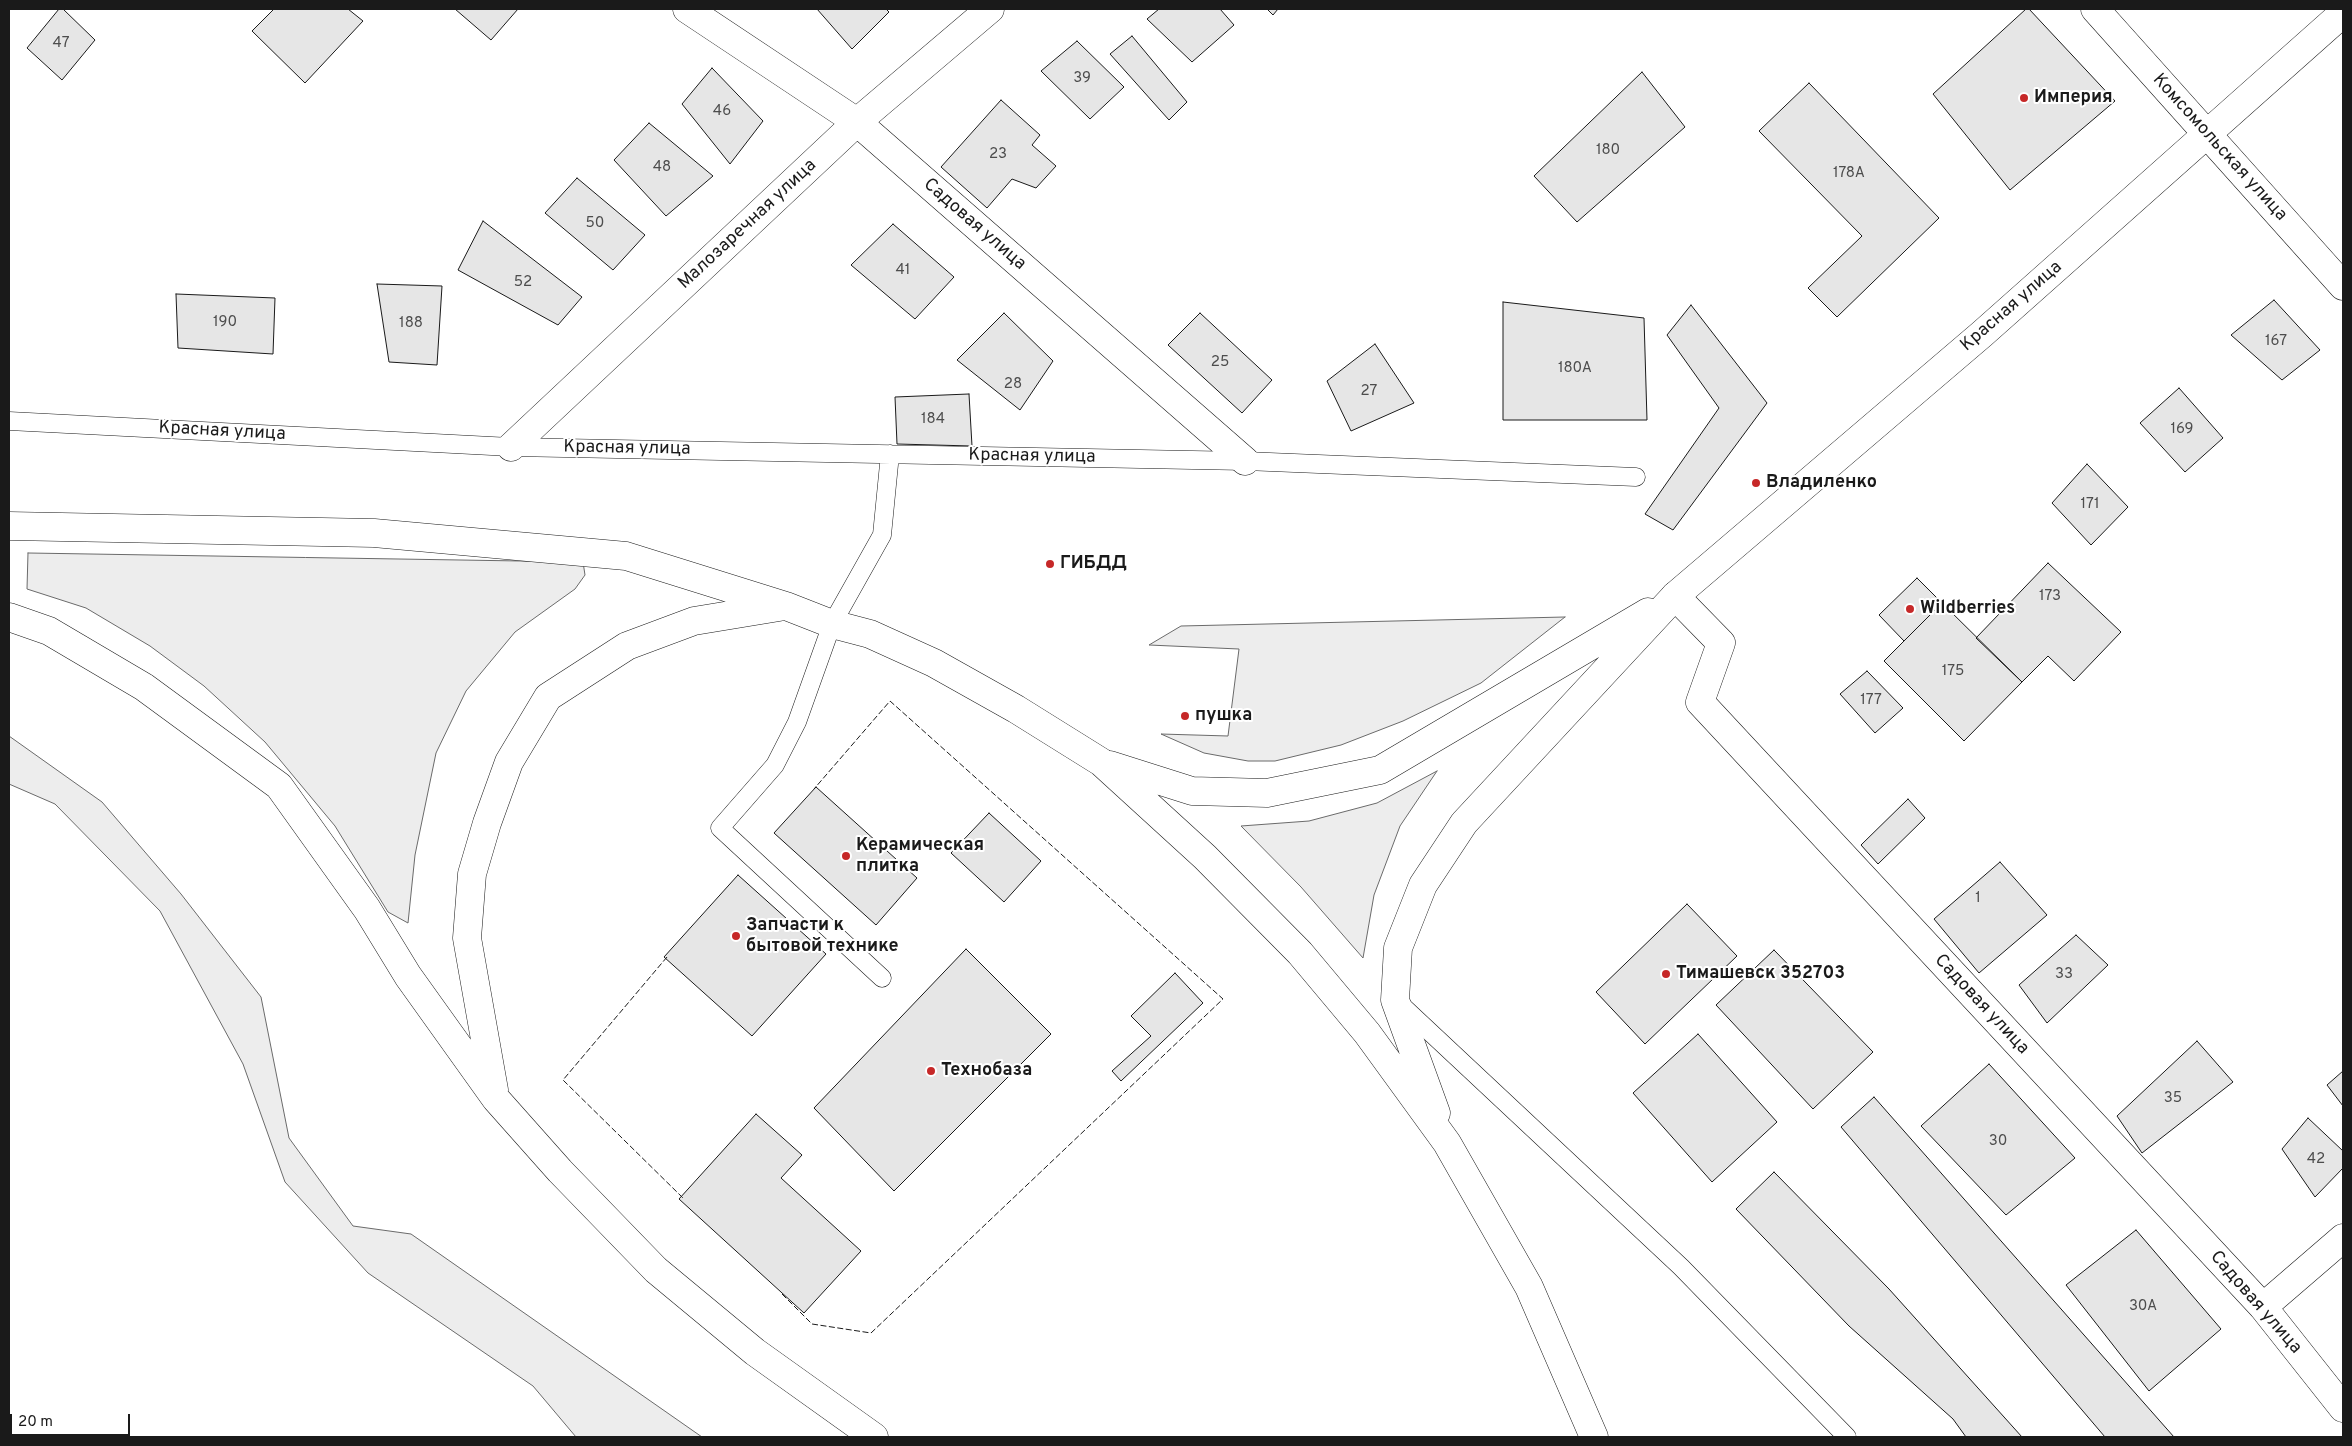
<!DOCTYPE html>
<meta charset="utf-8">
<style>
body{margin:0}
#map{position:relative;width:2352px;height:1446px;overflow:hidden;background:#fff;font-family:Overpass,sans-serif}
canvas{display:block}
.frame{position:absolute;inset:0;border:10px solid #1a1a1a;pointer-events:none}
.scale{position:absolute;left:10px;top:1414px;width:120px;height:22px;box-sizing:border-box;border:2px solid #1a1a1a;border-top:0;padding-left:6px;font-size:15px;line-height:18px;white-space:nowrap;color:#1a1a1a;-webkit-text-stroke:4px #fff;paint-order:stroke}
</style>
<div id="map">
<canvas width="2352" height="1446"></canvas>
<div class="frame"></div>
<div class="scale">20 m</div>
</div>
<script>
const ctx = document.querySelector('canvas').getContext('2d');
ctx.lineJoin = 'round';
function fillPath(path, color) { ctx.fillStyle = color; ctx.fill(path, 'evenodd'); }
const toPath = rows => new Path2D(rows.map(r => 'M' + r).join(''));
function strokePath(path, color, width, dash) { ctx.strokeStyle = color; ctx.lineWidth = width; ctx.lineCap = dash ? 'butt' : 'round'; ctx.setLineDash(dash || []); ctx.stroke(path); }
function label(font, color, halo, rows, align = 'center') {
  ctx.font = font + ' Overpass,sans-serif'; ctx.lineWidth = 4; ctx.setLineDash([]); ctx.textBaseline = 'middle'; ctx.strokeStyle = halo; ctx.fillStyle = color; for (const [text, x, y, turn = 0] of rows) {
    ctx.save(); ctx.translate(x, y); ctx.rotate((+turn || 0) * Math.PI / 180); ctx.textAlign = isNaN(turn) ? turn : align; if (halo) ctx.strokeText(text, 0, 0); ctx.fillText(text, 0, 0); ctx.restore();
  }
}
const built = toPath([
 [28,553,583,562,585,575,575,589,515,632,466,691,436,753,415,855,408,923,388,912,335,826,265,742,204,686,150,646,86,608,27,589,28,553],
 [1565,617,1481,683,1403,721,1341,745,1275,761,1248,761,1204,753,1161,734,1228,736,1239,649,1149,645,1181,626,1565,617],
 [9,736,102,802,181,894,261,997,289,1138,353,1226,411,1234,702,1437,576,1437,533,1386,368,1273,285,1182,243,1064,160,911,55,804,9,784,9,736],
 [1437,771,1400,826,1374,895,1363,958,1301,887,1241,826,1309,821,1377,803,1437,771]
]);
const building = toPath([
 [59,9,63,9,95,40,62,80,27,48,59,9],
 [274,9,348,9,363,21,305,83,252,31,274,9],
 [455,9,518,9,491,40,455,9],
 [817,9,886,9,889,12,852,49,817,9],
 [1159,9,1220,9,1234,25,1192,62,1147,19,1159,9],
 [1267,9,1278,9,1273,15,1267,9],
 [2026,9,2029,9,2115,101,2010,190,1933,94,2026,9],
 [1132,36,1187,102,1169,120,1110,54,1132,36],
 [1077,41,1124,87,1090,119,1041,71,1077,41],
 [712,68,763,121,730,164,682,104,712,68],
 [1642,72,1685,127,1577,222,1534,176,1642,72],
 [1809,83,1939,218,1837,317,1808,288,1862,236,1759,131,1809,83],
 [1001,100,1040,135,1032,145,1056,166,1036,188,1012,179,987,208,941,167,1001,100],
 [649,123,713,176,666,216,614,160,649,123],
 [577,178,645,235,613,270,545,213,577,178],
 [483,221,582,297,558,325,458,270,483,221],
 [893,224,954,277,915,319,851,265,893,224],
 [377,284,442,286,437,365,389,362,377,284],
 [176,294,275,298,273,354,178,348,176,294],
 [2274,300,2320,350,2282,380,2231,335,2274,300],
 [1503,302,1644,318,1647,420,1503,420,1503,302],
 [1691,305,1767,403,1673,530,1645,514,1719,408,1667,335,1691,305],
 [1004,313,1053,361,1020,410,957,360,1004,313],
 [1200,313,1272,380,1242,413,1168,345,1200,313],
 [1375,344,1414,403,1351,431,1327,381,1375,344],
 [2179,388,2223,438,2185,472,2140,423,2179,388],
 [969,394,972,446,897,444,895,397,969,394],
 [2087,464,2128,507,2091,545,2052,503,2087,464],
 [2048,563,2121,632,2074,681,2048,656,2022,682,1976,638,2048,563],
 [1917,578,1942,603,1904,641,1879,615,1917,578],
 [1942,603,2022,682,1964,741,1884,661,1942,603],
 [1867,671,1903,708,1875,733,1840,694,1867,671],
 [816,787,917,878,876,925,774,833,816,787],
 [1908,799,1925,818,1878,864,1861,845,1908,799],
 [989,813,1041,861,1004,902,951,853,989,813],
 [2000,862,2047,915,1979,973,1934,919,2000,862],
 [738,875,826,954,752,1036,664,957,738,875],
 [1687,904,1737,956,1645,1044,1596,992,1687,904],
 [2076,935,2108,965,2047,1023,2019,985,2076,935],
 [966,949,1051,1034,894,1191,814,1108,966,949],
 [1774,950,1873,1052,1813,1109,1716,1005,1774,950],
 [1175,973,1203,1003,1121,1081,1112,1071,1151,1036,1131,1016,1175,973],
 [1698,1034,1777,1122,1712,1182,1633,1093,1698,1034],
 [2197,1041,2233,1082,2142,1153,2117,1116,2197,1041],
 [1989,1064,2075,1158,2006,1215,1921,1126,1989,1064],
 [2343,1071,2343,1106,2327,1085,2343,1071],
 [1874,1097,2174,1437,2105,1437,1841,1127,1874,1097],
 [756,1114,802,1155,781,1178,861,1251,804,1313,679,1199,756,1114],
 [2308,1118,2343,1151,2343,1168,2315,1197,2282,1149,2308,1118],
 [1774,1172,1889,1289,2022,1437,1966,1437,1953,1419,1849,1326,1736,1209,1774,1172],
 [2136,1230,2221,1329,2149,1391,2066,1285,2136,1230]
]);
const lane = toPath([
 [9,421,511,447,1245,461,1636,477],
 [882,978,720,828,775,765,797,722,832,624,882,535,890,454],
 [1399,1003,1681,1267,1847,1437]
]);
const street = toPath([
 [687,9,857,122,1245,461],
 [2095,9,2343,286],
 [511,447,857,122,990,9],
 [1675,596,1721,643,1700,702,2263,1307,2343,1408],
 [2263,1307,2343,1238]
]);
const primary = toPath([
 [9,526,374,533,626,556,786,606,832,624,870,634,934,663,1016,709,1101,762,1205,857,1300,953,1367,1033,1447,1143,1529,1287,1594,1437],
 [9,617,49,631,144,687,279,786,367,909,408,976,496,1099,560,1171,656,1270,755,1352,874,1437],
 [1110,765,1192,791,1267,793,1380,770,1648,612],
 [494,1090,467,938,472,874,487,823,509,762,548,697,627,646,694,621,779,607],
 [1436,1113,1395,1000,1398,948,1423,885,1464,823,1675,596,1982,334,2343,13]
]);
const fence = toPath([
 [667,957,563,1080,683,1198],
 [782,1294,812,1324,871,1333,1223,999,890,701,814,789]
]);
const markers = [
 [2024,98,5,"#c62828"],
 [1756,483,5,"#c62828"],
 [1050,564,5,"#c62828"],
 [1910,609,5,"#c62828"],
 [1185,716,5,"#c62828"],
 [846,856,5,"#c62828"],
 [736,936,5,"#c62828"],
 [1666,974,5,"#c62828"],
 [931,1071,5,"#c62828"]
];
const numberNames = [
 ["47",61,44],
 ["39",1082,79],
 ["46",722,112],
 ["180",1608,151],
 ["23",998,155],
 ["48",662,168],
 ["178А",1849,174],
 ["50",595,224],
 ["41",903,271],
 ["52",523,283],
 ["190",225,323],
 ["188",411,324],
 ["167",2276,342],
 ["25",1220,363],
 ["180А",1575,369],
 ["28",1013,385],
 ["27",1369,392],
 ["184",933,420],
 ["169",2182,430],
 ["171",2090,505],
 ["173",2050,597],
 ["175",1953,672],
 ["177",1871,701],
 ["1",1978,899],
 ["33",2064,975],
 ["35",2173,1099],
 ["30",1998,1142],
 ["42",2316,1160],
 ["30А",2143,1307]
];
const poiNames = [
 ["Империя",2034,98],
 ["Владиленко",1766,483],
 ["ГИБДД",1060,564],
 ["Wildberries",1920,609],
 ["пушка",1195,716],
 ["Керамическая",856,846],
 ["плитка",856,867],
 ["Запчасти к",746,926],
 ["бытовой технике",746,947],
 ["Тимашевск 352703",1676,974],
 ["Технобаза",941,1071]
];
const streetNames = [
 ["Комсомольская улица",2219,148,48],
 ["Малозаречная улица",748,225,-43],
 ["Садовая улица",974,225,41],
 ["Красная улица",2012,307,-41],
 ["Красная улица",222,432,3],
 ["Красная улица",627,449,1],
 ["Красная улица",1032,457,1],
 ["Садовая улица",1981,1005,47],
 ["Садовая улица",2255,1303,49]
];
fillPath(built, '#ededed');
strokePath(built, '#6a6a6a', 1);
fillPath(building, '#e6e6e6');
strokePath(building, '#1a1a1a', 1);
strokePath(lane, '#1a1a1a', 19);
strokePath(street, '#1a1a1a', 29);
strokePath(primary, '#1a1a1a', 29);
strokePath(lane, '#fff', 18);
strokePath(street, '#fff', 28);
strokePath(primary, '#fff', 28);
strokePath(fence, '#1a1a1a', 1, [6, 2.5]);
for (const [x, y, r, color] of markers) { const dot = new Path2D(); dot.arc(x, y, r, 0, 2 * Math.PI); ctx.fillStyle = color; ctx.fill(dot); strokePath(dot, '#fff', 2); }
label('15px', '#4d4d4d', null, numberNames);
label('bold 18px', '#1a1a1a', '#fff', poiNames, 'left');
label('18px', '#1a1a1a', '#fff', streetNames);
</script>
